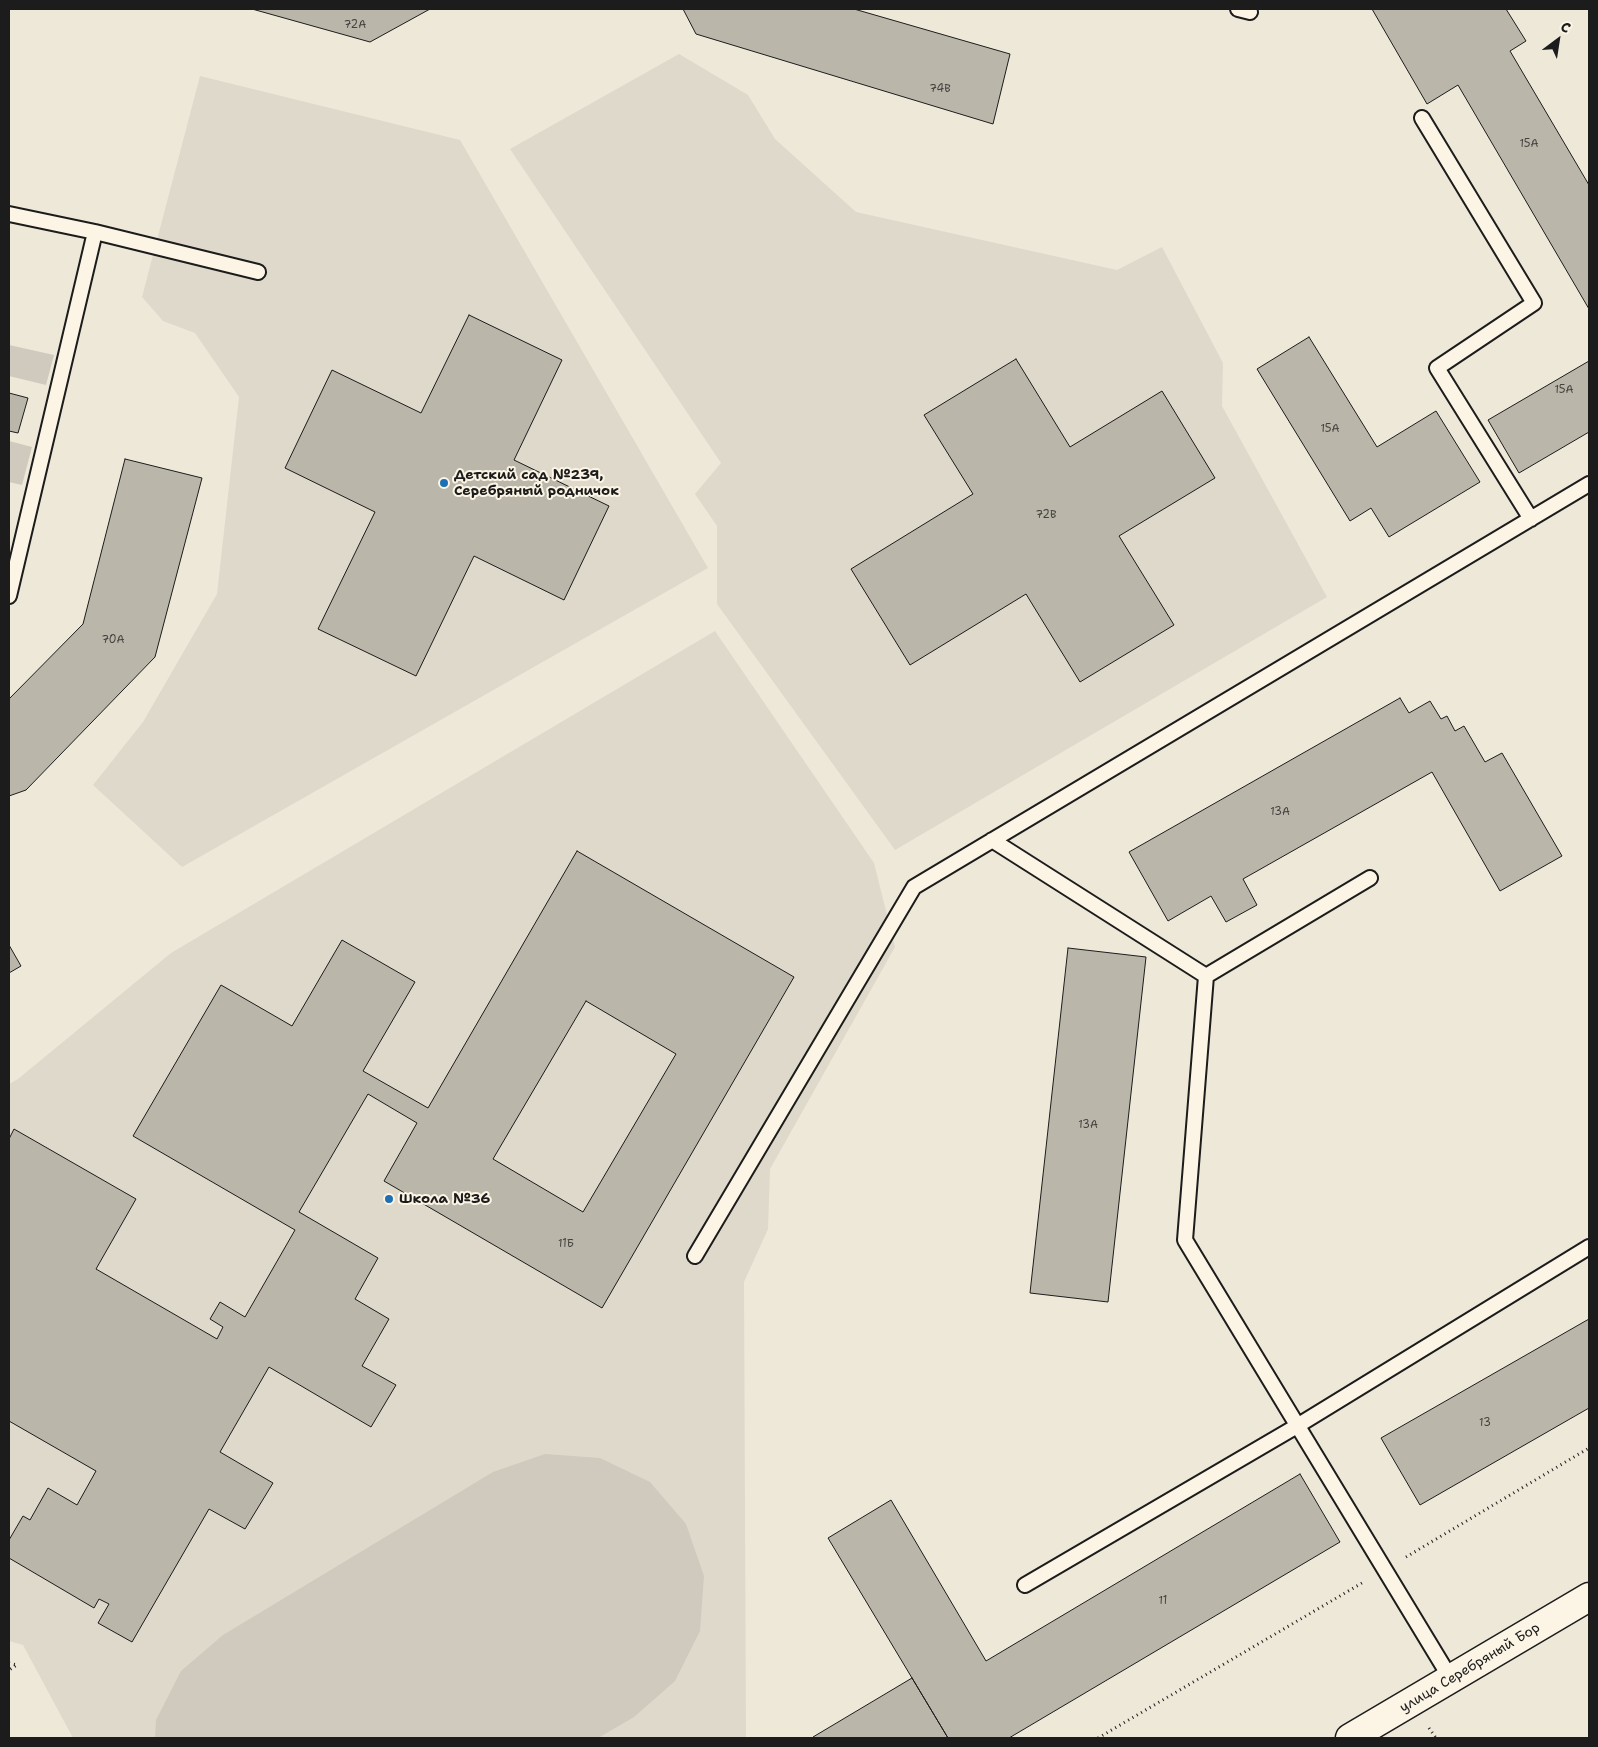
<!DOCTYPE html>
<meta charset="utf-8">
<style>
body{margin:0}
#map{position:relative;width:1598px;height:1747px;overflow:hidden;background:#eee8d9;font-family:"Shantell Sans",sans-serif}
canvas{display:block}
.frame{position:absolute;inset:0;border:10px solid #1c1c1c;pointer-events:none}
.north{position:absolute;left:1533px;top:15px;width:50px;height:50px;-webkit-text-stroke:4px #fcf5e5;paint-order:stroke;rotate:31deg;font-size:14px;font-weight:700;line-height:20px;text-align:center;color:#1c1c1c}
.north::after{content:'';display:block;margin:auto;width:18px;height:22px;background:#1c1c1c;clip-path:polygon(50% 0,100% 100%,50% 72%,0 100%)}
</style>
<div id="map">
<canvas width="1598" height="1747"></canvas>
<div class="frame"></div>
<div class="north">С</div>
</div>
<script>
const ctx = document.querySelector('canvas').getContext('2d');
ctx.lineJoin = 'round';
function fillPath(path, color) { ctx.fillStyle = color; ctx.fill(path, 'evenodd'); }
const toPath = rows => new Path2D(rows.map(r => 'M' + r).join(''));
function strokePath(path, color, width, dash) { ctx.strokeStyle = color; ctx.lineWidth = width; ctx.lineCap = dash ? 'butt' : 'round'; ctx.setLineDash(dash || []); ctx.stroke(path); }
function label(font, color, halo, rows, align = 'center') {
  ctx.font = font + ' "Shantell Sans",sans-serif'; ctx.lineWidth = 4; ctx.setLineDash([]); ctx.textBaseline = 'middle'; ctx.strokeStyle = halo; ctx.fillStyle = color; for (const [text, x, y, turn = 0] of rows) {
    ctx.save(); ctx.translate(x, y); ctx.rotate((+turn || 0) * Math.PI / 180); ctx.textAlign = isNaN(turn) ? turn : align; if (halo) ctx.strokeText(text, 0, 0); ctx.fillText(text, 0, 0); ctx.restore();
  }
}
const built = toPath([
 [679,54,748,95,775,139,856,212,1117,270,1162,247,1223,363,1222,406,1327,597,895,850,717,604,717,526,695,494,721,463,510,149],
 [200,76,460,140,708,568,182,867,93,785,143,722,217,594,239,397,195,333,163,321,142,297],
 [715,631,874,863,895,947,770,1169,768,1229,744,1282,746,1738,73,1738,23,1645,9,1641,9,1084,18,1079,171,953]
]);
const green = toPath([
 [9,345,54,355,46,385,9,376],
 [9,441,32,447,22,485,9,482],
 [545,1454,600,1458,650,1482,686,1524,704,1576,700,1631,675,1681,634,1717,598,1738,155,1738,156,1720,181,1671,223,1635,493,1472]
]);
const building = toPath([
 [252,9,430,9,370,42,252,9],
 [683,9,854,9,1010,54,993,124,696,34,683,9],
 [1372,9,1506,9,1526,41,1510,51,1589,185,1589,309,1458,85,1427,104,1372,9],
 [469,315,562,360,514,460,609,506,564,600,474,556,416,676,318,629,375,512,285,468,332,370,421,413,469,315],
 [1309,337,1377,447,1436,411,1480,482,1389,537,1371,508,1350,521,1257,369,1309,337],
 [1016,359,1070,447,1162,391,1215,478,1119,536,1174,625,1080,682,1026,594,910,665,851,569,973,494,924,415,1016,359],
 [1589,361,1589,432,1519,473,1488,420,1589,361],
 [9,393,28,398,18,433,9,431,9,393],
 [125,459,202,478,155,657,26,790,9,796,9,699,83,624,125,459],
 [1400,698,1409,713,1430,701,1441,719,1447,716,1455,731,1464,726,1485,762,1502,753,1562,856,1500,891,1432,772,1243,879,1257,905,1226,922,1211,896,1168,921,1129,852,1400,698],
 [577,851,794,977,602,1308,384,1181,417,1123,368,1094,299,1212,378,1258,355,1299,389,1319,362,1366,396,1385,371,1427,269,1367,220,1452,273,1483,245,1529,209,1509,132,1642,98,1623,109,1604,99,1599,94,1608,9,1558,9,1540,23,1516,30,1520,48,1488,77,1505,96,1471,9,1421,9,1139,14,1129,136,1199,96,1269,217,1339,223,1327,210,1319,220,1302,245,1317,295,1230,133,1136,221,985,292,1026,342,940,415,982,363,1071,428,1108,577,851],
 [586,1001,676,1054,583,1212,493,1159,586,1001],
 [9,945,21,966,9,973,9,945],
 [1068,948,1146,957,1108,1302,1030,1293,1068,948],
 [1589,1319,1589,1408,1420,1505,1381,1438,1589,1319],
 [1300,1474,1340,1542,1009,1738,948,1738,828,1538,891,1500,986,1661,1300,1474],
 [912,1678,948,1738,813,1738,813,1737,912,1678]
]);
const path = toPath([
 [1406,1557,1589,1448],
 [9,1663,17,1665,9,1670],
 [1429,1728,1436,1738],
 [1098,1738,1362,1583]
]);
const lane = toPath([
 [1238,9,1250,12],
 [1422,118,1534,303,1437,368,1531,519],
 [9,214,95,232,9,596],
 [95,232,258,272],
 [992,840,1206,976,1185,1240,1451,1679],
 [1206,976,1370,878],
 [695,1256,914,887,1589,484],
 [1025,1585,1297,1426,1589,1247]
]);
const secondary = toPath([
 [1350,1738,1589,1597]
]);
const markers = [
 [444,483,5,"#1f6fb2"],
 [389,1199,5,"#1f6fb2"]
];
const numberNames = [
 ["72А",355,25],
 ["74В",940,89],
 ["15А",1529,144],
 ["15А",1564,390],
 ["15А",1330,429],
 ["72В",1046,515],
 ["70А",113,640],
 ["13А",1280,812],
 ["13А",1088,1125],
 ["11Б",566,1244],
 ["13",1485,1423],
 ["11",1163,1601]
];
const poiNames = [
 ["Детский сад №239,",454,475],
 ["Серебряный родничок",454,491],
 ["Школа №36",399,1199]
];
const streetNames = [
 ["улица Серебряный Бор",1470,1668,-31]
];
fillPath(built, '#ded9cb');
fillPath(green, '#cfcabd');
fillPath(building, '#bab6aa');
strokePath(building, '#1c1c1c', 1);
strokePath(lane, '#1c1c1c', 18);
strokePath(secondary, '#1c1c1c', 31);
strokePath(path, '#1c1c1c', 3, [1, 4]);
strokePath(lane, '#fcf5e5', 14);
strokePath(secondary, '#fcf5e5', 28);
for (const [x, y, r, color] of markers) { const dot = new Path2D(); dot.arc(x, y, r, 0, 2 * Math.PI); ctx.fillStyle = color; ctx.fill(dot); strokePath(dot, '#fcf5e5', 2); }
label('11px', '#444240', null, numberNames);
label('bold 14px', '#1c1c1c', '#fcf5e5', poiNames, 'left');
label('14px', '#1c1c1c', '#fcf5e5', streetNames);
</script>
